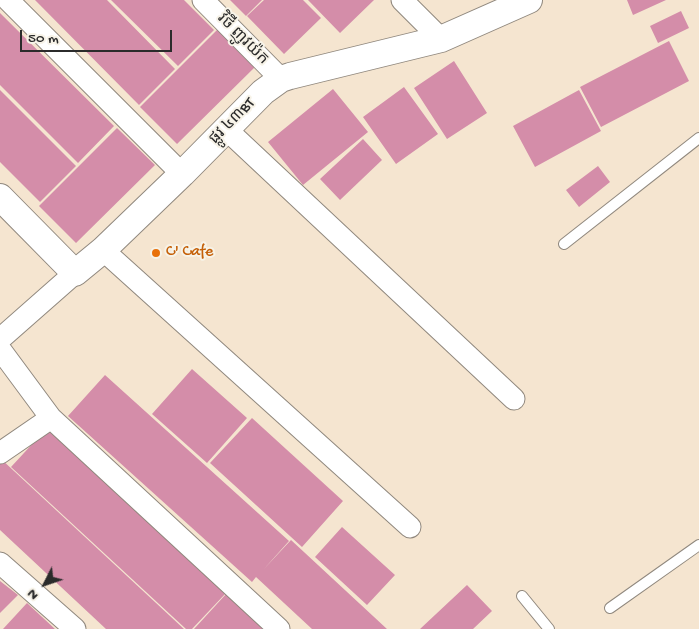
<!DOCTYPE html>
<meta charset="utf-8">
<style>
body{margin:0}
#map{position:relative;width:699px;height:629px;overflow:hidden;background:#f5e5d0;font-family:"Gochi Hand",sans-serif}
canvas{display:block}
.north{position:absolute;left:20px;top:559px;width:50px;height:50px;-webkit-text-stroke:4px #f7f3e8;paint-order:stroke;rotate:229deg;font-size:14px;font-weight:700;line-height:20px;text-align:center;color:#2b2b2b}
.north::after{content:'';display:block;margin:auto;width:18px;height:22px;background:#2b2b2b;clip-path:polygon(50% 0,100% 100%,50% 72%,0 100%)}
.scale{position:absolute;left:20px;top:30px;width:152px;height:22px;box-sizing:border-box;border:2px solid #2b2b2b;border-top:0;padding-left:6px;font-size:15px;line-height:18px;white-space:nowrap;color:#2b2b2b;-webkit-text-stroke:4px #f7f3e8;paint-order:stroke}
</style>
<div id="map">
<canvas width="699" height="629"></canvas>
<div class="north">N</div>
<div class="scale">50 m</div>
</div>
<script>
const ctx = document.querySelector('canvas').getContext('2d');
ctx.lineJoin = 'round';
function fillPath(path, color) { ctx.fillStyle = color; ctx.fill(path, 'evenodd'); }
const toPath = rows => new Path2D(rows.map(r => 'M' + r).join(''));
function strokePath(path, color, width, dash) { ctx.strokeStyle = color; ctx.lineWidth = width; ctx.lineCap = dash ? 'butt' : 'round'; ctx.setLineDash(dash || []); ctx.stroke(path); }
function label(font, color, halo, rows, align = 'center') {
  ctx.font = font + ' "Gochi Hand","Noto Sans Khmer",sans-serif'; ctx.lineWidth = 4; ctx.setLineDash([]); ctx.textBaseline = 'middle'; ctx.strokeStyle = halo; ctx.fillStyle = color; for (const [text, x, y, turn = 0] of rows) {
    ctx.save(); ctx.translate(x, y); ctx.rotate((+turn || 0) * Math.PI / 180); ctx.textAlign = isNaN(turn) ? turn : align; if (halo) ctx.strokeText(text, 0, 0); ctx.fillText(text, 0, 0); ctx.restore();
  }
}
const building = toPath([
 [35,0,107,0,175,69,139,105],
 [111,0,184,0,214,30,178,66],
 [230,0,262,0,246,16],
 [264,0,303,0,321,18,284,54,247,16],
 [308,0,374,0,340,33],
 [627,0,666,0,633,15],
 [681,11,689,28,658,43,650,26],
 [0,13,114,126,78,163,0,85],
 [218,29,255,67,177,144,140,107],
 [669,41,689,81,601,127,580,87],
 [454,61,487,113,447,139,414,88],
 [404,87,438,134,396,164,363,117],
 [333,89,368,132,303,185,268,142],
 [0,90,76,166,40,202,0,162],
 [579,90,601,131,535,167,513,126],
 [117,128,155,165,76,243,39,206],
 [363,139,382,160,340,200,320,179],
 [598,166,610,182,579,207,566,190],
 [192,369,247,418,207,463,152,414],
 [105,375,289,541,263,570,291,540,387,629,312,629,256,577,252,582,68,416],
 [252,418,343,501,302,547,210,463],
 [48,427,226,593,192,629,186,629,11,467],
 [0,458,184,629,106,629,0,530],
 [342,527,395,575,367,605,315,557],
 [0,581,18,595,0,613],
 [467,585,492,611,473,629,420,629],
 [227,593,266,629,194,629],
 [27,603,55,629,3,629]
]);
const service = toPath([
 [564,244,699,138],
 [522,596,549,629],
 [610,608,699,545]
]);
const minor = toPath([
 [8,0,182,174],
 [203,0,281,79],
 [402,0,441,39],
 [227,130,514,399],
 [103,250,410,527],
 [0,339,75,273],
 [0,349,51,418,279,629],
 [0,453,51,418],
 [0,563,75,629]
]);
const tertiary = toPath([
 [0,197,75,273,103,250,182,174,263,92,281,79,290,76,441,39,529,0]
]);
const markers = [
 [156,253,5,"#e8710a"]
];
const streetNames = [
 ["វិថី ញូវយ៉ក",242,40,45],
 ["ផ្លូវ ៤៣BT",233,122,-46]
];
const foodNames = [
 ["C' Cafe",166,253]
];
fillPath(building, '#d48da9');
strokePath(service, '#90887e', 12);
strokePath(minor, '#90887e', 23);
strokePath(tertiary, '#90887e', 28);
strokePath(service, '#fff', 10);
strokePath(minor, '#fff', 21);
strokePath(tertiary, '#fff', 26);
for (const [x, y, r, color] of markers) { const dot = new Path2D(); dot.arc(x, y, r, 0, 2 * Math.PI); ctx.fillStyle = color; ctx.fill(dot); strokePath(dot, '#f7f3e8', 2); }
label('16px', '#2b2b2b', '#f7f3e8', streetNames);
label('16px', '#c56008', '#f7f3e8', foodNames, 'left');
</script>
